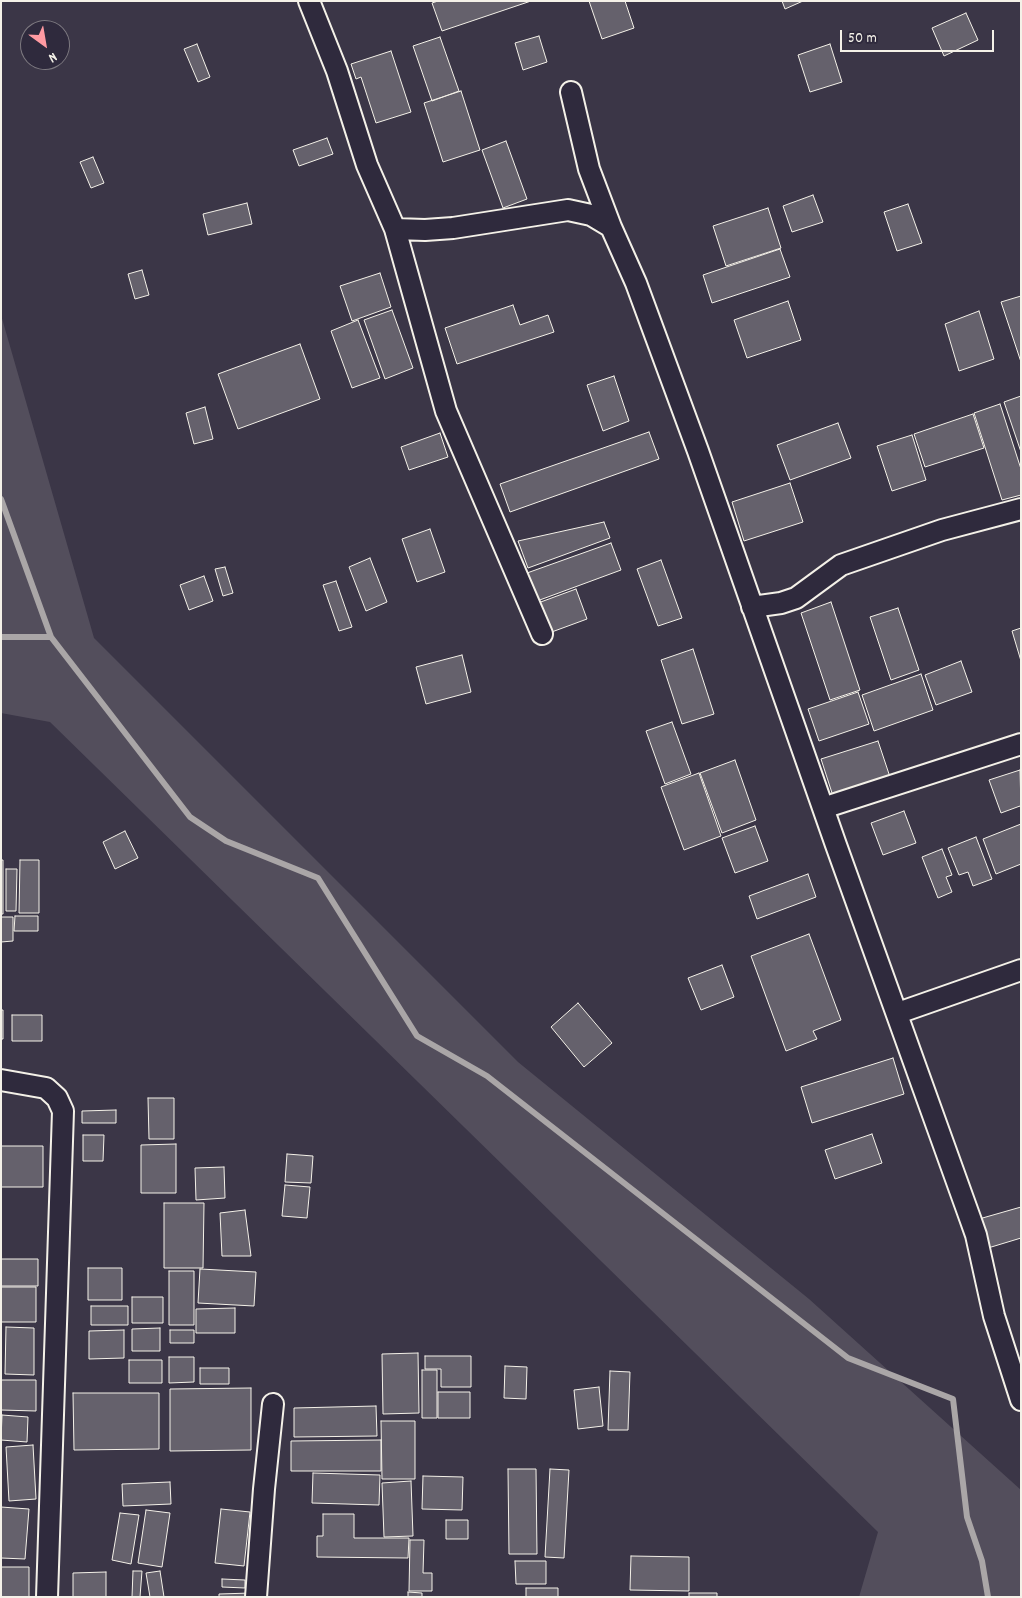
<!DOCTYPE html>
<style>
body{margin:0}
#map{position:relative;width:1022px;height:1598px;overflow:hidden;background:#3b3647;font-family:Dekko,sans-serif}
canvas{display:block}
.frame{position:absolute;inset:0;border:2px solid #f4f1e8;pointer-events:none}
.north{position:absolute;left:20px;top:20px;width:50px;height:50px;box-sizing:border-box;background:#2f2a3d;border:1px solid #7e7a81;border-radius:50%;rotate:148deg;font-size:14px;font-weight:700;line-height:20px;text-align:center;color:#f4f1e8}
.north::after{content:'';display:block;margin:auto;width:18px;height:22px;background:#ff9aa2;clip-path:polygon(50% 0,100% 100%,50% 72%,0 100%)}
.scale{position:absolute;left:840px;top:30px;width:154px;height:22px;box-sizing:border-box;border:2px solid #f4f1e8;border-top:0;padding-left:6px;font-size:15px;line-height:18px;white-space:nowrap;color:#f4f1e8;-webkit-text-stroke:4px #2f2a3d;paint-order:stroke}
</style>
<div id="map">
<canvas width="1022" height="1598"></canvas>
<div class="frame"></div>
<div class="north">N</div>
<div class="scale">50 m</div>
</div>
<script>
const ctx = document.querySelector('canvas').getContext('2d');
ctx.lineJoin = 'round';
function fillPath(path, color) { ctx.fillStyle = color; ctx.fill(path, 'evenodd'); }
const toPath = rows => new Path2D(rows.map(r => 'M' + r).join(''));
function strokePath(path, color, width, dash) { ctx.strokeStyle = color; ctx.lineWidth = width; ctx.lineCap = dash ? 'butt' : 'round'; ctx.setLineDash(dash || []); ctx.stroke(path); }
const green = toPath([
 [1,315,94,638,518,1062,809,1299,1021,1490,1021,1597,859,1597,878,1532,50,722,1,713]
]);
const stream = toPath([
 [1,499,51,637,190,817,226,841,318,878,417,1036,487,1076,848,1358,953,1399,967,1517,982,1561,988,1597],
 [1,637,51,637]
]);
const building = toPath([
 [438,1,531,1,442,31,432,3,438,1],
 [589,1,625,1,634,28,602,39,589,1],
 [782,1,803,1,785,9,782,1],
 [966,13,978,40,944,56,932,28,966,13],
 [539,36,547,62,523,70,515,43,539,36],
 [440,37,459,91,432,101,413,46,440,37],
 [197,44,210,77,198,82,184,49,197,44],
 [830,44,842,82,810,92,798,55,830,44],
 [391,51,411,112,376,123,361,77,356,79,351,64,391,51],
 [461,91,480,150,443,162,424,103,461,91],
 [327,138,333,154,299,166,293,150,327,138],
 [506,141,527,199,503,208,482,150,506,141],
 [93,157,104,183,91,188,80,162,93,157],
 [813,195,823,222,792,232,783,206,813,195],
 [247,203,252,224,208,235,203,214,247,203],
 [908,204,922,243,897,251,884,212,908,204],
 [768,208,781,248,726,266,713,226,768,208],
 [780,249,790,277,712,303,703,275,780,249],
 [142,270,149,295,135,299,128,274,142,270],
 [380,273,391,307,352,321,340,286,380,273],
 [1021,296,1021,362,1001,302,1021,296],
 [788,301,801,340,747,358,734,320,788,301],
 [513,305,520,325,548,315,554,332,457,364,445,328,513,305],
 [392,310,413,368,385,379,364,320,392,310],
 [979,311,994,359,959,371,945,324,979,311],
 [358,320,380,378,352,388,331,331,358,320],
 [300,344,320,399,238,429,218,374,300,344],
 [614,376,629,421,603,431,587,385,614,376],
 [1021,396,1021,452,1004,402,1021,396],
 [1000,404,1021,469,1021,495,1002,500,974,413,1000,404],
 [205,407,213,439,194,444,186,413,205,407],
 [973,414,984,448,925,467,914,434,973,414],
 [838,423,851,458,790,480,777,445,838,423],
 [649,432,659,459,510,512,500,484,649,432],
 [440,433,448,457,409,470,401,447,440,433],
 [912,435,926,480,892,491,877,446,912,435],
 [790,483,803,522,744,541,732,502,790,483],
 [604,522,610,538,528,568,518,541,604,522],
 [430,529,445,572,417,582,402,539,430,529],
 [611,543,621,570,537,601,527,573,611,543],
 [370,558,387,602,366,611,349,567,370,558],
 [661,560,682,618,658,626,637,569,661,560],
 [225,567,233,593,223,596,215,569,225,567],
 [204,576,213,601,189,610,180,585,204,576],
 [336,581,352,627,339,631,323,585,336,581],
 [576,589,587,619,549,633,538,603,576,589],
 [831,602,860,690,830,700,801,613,831,602],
 [898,608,919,670,891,680,870,617,898,608],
 [1021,628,1021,661,1012,631,1021,628],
 [693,649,714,714,682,724,661,660,693,649],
 [462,655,471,692,426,704,416,667,462,655],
 [961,661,972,692,936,705,925,675,961,661],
 [921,674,933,710,874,731,862,695,921,674],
 [858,692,869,724,819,741,808,709,858,692],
 [672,722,691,774,665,784,646,731,672,722],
 [878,741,890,777,833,796,821,759,878,741],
 [735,760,756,820,722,833,700,773,735,760],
 [1020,770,1021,808,1020,806,1001,813,989,780,1020,770],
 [699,773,721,836,684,850,661,787,699,773],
 [904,811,916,843,883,855,871,823,904,811],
 [1021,824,1021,864,996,874,983,839,1021,824],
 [755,826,768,861,735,873,722,838,755,826],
 [125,831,138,858,115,869,103,842,125,831],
 [976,837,992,879,973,886,968,872,959,875,948,848,976,837],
 [942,849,952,875,946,877,952,892,938,898,922,857,942,849],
 [1,860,3,860,3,914,1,914,1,860],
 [20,860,39,860,39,913,19,913,20,860],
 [6,869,17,869,16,911,6,911,6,869],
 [808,874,816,897,757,919,749,896,808,874],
 [15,916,38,916,38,931,14,931,15,916],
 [1,917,13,917,13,941,1,942,1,917],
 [809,934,841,1020,813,1031,817,1039,786,1051,751,956,809,934],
 [722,965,734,997,701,1010,688,978,722,965],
 [578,1003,612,1043,584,1067,551,1027,578,1003],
 [1,1010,3,1010,3,1039,1,1039,1,1010],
 [12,1015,42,1015,42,1041,12,1041,12,1015],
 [893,1058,904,1094,812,1123,801,1087,893,1058],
 [148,1098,174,1098,174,1139,149,1139,148,1098],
 [116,1110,116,1123,82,1123,82,1111,116,1110],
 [872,1134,882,1163,835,1179,825,1150,872,1134],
 [83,1135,104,1135,103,1161,83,1161,83,1135],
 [176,1144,176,1193,141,1193,141,1145,176,1144],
 [1,1146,43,1146,43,1187,1,1187,1,1146],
 [287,1154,313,1156,311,1183,285,1182,287,1154],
 [224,1167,225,1198,196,1200,195,1168,224,1167],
 [285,1185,310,1187,307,1218,282,1216,285,1185],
 [164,1203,204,1203,203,1268,164,1268,164,1203],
 [1021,1207,1021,1238,988,1248,979,1219,1021,1207],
 [245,1210,251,1256,222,1256,220,1213,245,1210],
 [1,1259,38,1259,38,1286,1,1286,1,1259],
 [88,1268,122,1268,122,1300,88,1300,88,1268],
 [200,1269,256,1272,254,1306,198,1303,200,1269],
 [169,1271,194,1271,194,1325,169,1325,169,1271],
 [1,1287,36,1287,36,1322,1,1322,1,1287],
 [132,1297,163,1297,163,1323,132,1323,132,1297],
 [91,1306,128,1306,128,1325,91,1325,91,1306],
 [235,1308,235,1333,196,1333,196,1309,235,1308],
 [6,1327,34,1328,34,1375,5,1374,6,1327],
 [160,1328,160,1351,132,1351,132,1329,160,1328],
 [124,1330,124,1358,89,1359,89,1331,124,1330],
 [170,1330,194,1330,194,1343,170,1343,170,1330],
 [418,1353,419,1413,383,1414,382,1354,418,1353],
 [425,1356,471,1356,471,1387,441,1387,441,1369,425,1369,425,1356],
 [169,1357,194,1357,194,1382,169,1383,169,1357],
 [129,1360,162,1360,162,1383,129,1383,129,1360],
 [505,1366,527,1367,526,1399,504,1398,505,1366],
 [200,1368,229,1368,229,1384,200,1384,200,1368],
 [422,1370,437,1370,437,1418,422,1418,422,1370],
 [610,1371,630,1372,628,1430,608,1430,610,1371],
 [1,1380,36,1380,36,1411,1,1410,1,1380],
 [599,1387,603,1426,578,1429,574,1390,599,1387],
 [251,1388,251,1450,170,1451,170,1389,251,1388],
 [438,1392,470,1392,470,1418,438,1418,438,1392],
 [73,1393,159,1393,159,1449,74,1450,73,1393],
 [376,1406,377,1436,294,1437,294,1408,376,1406],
 [2,1415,28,1417,27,1442,1,1440,2,1415],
 [381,1421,415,1421,415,1479,382,1479,381,1421],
 [381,1440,381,1471,291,1471,291,1441,381,1440],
 [33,1445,36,1499,9,1501,6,1447,33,1445],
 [508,1469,536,1469,537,1554,509,1554,508,1469],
 [550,1469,569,1470,564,1558,545,1557,550,1469],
 [313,1473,380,1475,379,1505,312,1503,313,1473],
 [423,1476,463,1477,462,1510,422,1509,423,1476],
 [411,1481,413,1536,384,1537,382,1483,411,1481],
 [170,1482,171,1504,123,1506,122,1484,170,1482],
 [1,1507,29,1509,25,1559,1,1558,1,1507],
 [221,1509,250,1512,244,1566,215,1563,221,1509],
 [146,1510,170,1513,162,1567,138,1563,146,1510],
 [120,1513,139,1515,131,1564,112,1560,120,1513],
 [323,1514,354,1514,354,1538,409,1538,408,1558,317,1557,317,1536,323,1536,323,1514],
 [446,1520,468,1520,468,1539,446,1539,446,1520],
 [410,1540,424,1540,423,1573,432,1573,432,1591,409,1591,410,1540],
 [631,1556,689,1557,689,1591,630,1590,631,1556],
 [515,1561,546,1561,546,1584,516,1584,515,1561],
 [1,1567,29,1567,29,1597,1,1597,1,1567],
 [133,1571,142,1571,140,1597,132,1597,133,1571],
 [160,1571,164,1597,150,1597,146,1573,160,1571],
 [106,1572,106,1597,73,1597,73,1573,106,1572],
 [222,1579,245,1580,245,1588,222,1587,222,1579],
 [526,1588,558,1588,558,1597,526,1597,526,1588],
 [408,1592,422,1593,422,1597,408,1597,408,1592],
 [251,1593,251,1597,219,1597,219,1594,251,1593],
 [689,1593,717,1593,717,1597,689,1597,689,1593]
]);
const minor = toPath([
 [309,1,337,71,367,165,395,229,425,230,453,228,568,210,591,215,611,227,636,283,698,451,836,845,970,1218,976,1235,994,1316,1021,1400],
 [571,92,589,169,611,227],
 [395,229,446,411,542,634],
 [752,607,781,603,796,598,841,565,942,530,1021,509],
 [823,808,1021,744],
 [898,1013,1021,970],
 [1,1080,46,1088,57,1098,63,1111,47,1597],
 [256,1597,264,1489,273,1404]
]);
fillPath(green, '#534e5c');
strokePath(stream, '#aaa6a7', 6);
fillPath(building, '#65616c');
strokePath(building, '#f4f1e8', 1);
strokePath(minor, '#f4f1e8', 24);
strokePath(minor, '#2f2a3d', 20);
</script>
